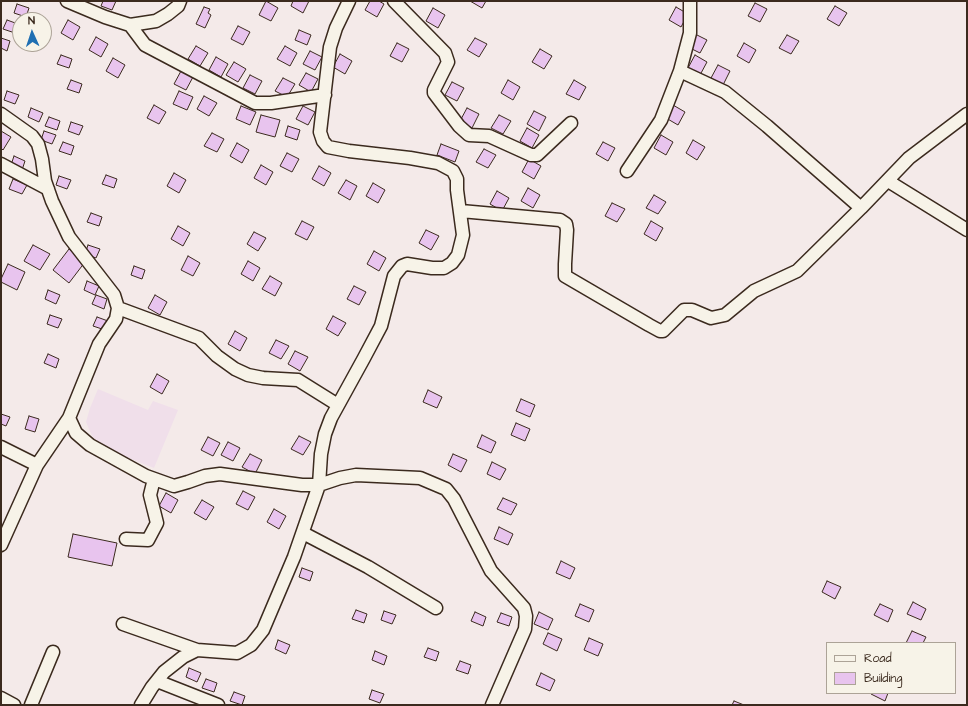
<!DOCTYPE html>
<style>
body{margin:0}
#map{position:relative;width:968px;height:706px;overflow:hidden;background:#f4eae9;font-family:"Architects Daughter",sans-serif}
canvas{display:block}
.frame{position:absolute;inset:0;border:2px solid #3b2a1e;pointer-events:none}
.legend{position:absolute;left:826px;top:642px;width:130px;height:52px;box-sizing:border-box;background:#f7f3e8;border:1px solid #aca397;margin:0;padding:5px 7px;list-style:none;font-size:12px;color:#3b2a1e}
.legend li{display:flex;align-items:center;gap:8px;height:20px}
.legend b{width:20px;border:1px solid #aca397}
.north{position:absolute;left:12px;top:12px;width:40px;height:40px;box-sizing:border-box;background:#f7f3e8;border:1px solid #aca397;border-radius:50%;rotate:357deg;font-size:11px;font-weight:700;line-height:16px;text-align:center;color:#3b2a1e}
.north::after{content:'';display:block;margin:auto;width:14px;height:18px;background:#1f6fb2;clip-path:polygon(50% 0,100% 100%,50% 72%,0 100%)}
</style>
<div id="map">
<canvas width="968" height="706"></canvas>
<div class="frame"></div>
<ul class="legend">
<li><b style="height:5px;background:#f7f3e8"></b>Road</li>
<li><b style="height:11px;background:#e8c4ee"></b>Building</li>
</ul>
<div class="north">N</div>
</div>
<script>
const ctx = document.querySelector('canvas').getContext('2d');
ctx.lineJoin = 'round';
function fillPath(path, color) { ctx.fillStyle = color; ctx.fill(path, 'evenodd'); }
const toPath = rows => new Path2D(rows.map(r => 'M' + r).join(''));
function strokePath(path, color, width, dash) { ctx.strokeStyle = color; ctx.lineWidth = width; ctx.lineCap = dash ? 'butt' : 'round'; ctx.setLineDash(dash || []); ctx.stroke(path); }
const built = toPath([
 [98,389,148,410,153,401,178,410,154,468,105,449,92,436,86,422,90,408]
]);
const building = toPath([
 [103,1,116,1,112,10,101,6,103,1],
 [266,1,278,8,271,21,259,15,266,1],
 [293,1,309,1,303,13,291,6,293,1],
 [370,1,379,1,384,4,377,17,365,10,370,1],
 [470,1,486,1,482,8,470,1],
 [755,3,767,9,760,22,748,16,755,3],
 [17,4,29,8,26,17,14,13,17,4],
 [835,6,847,13,839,26,827,19,835,6],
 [204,7,210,9,208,13,211,15,205,28,196,24,204,7],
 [676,7,688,14,681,27,669,20,676,7],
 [433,8,445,15,438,28,426,21,433,8],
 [7,20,18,24,15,33,3,29,7,20],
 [68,20,80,27,73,40,61,33,68,20],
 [238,26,250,32,243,45,231,39,238,26],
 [299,30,311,35,307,45,295,40,299,30],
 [695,34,707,40,700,53,688,47,695,34],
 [787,35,799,41,791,54,779,48,787,35],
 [96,37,108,44,101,57,89,50,96,37],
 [1,38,10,41,7,51,1,48,1,38],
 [475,38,487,44,479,57,467,50,475,38],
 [397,43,409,49,402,62,390,56,397,43],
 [744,43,756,50,749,63,737,56,744,43],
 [196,46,208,53,200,66,188,59,196,46],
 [285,46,297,53,290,66,277,59,285,46],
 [540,49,552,56,544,69,532,62,540,49],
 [310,51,322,57,315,70,303,64,310,51],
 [340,54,352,61,345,74,333,67,340,54],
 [61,55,72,59,69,68,57,64,61,55],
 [695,55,707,62,700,75,688,68,695,55],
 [216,57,228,64,221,77,209,70,216,57],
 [113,58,125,65,118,78,106,71,113,58],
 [234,62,246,69,238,82,226,75,234,62],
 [718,65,730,71,723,85,711,78,718,65],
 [181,71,193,77,186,90,174,84,181,71],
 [306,73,318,79,311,92,299,85,306,73],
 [250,75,262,81,255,94,243,88,250,75],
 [283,78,295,84,287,97,275,91,283,78],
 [71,80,82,84,79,93,67,89,71,80],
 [508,80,520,87,513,100,501,93,508,80],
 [574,80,586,87,579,100,566,94,574,80],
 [452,82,464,88,457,101,445,95,452,82],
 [7,91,19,95,15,104,4,100,7,91],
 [179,91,193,97,187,110,173,104,179,91],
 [204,96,217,103,209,116,197,109,204,96],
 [154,105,166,112,159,124,147,118,154,105],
 [673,105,685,112,678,125,666,118,673,105],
 [241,106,256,112,250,125,236,119,241,106],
 [303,106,315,112,308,125,296,119,303,106],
 [31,108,43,113,39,122,28,117,31,108],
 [467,108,479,114,472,128,460,121,467,108],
 [534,111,546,117,539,131,527,124,534,111],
 [261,115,280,120,275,137,256,132,261,115],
 [499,115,511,121,503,134,491,128,499,115],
 [49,117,60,121,57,130,45,126,49,117],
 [71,122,83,126,79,135,68,131,71,122],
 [288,126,300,130,297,140,285,136,288,126],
 [527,128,539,135,532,148,520,141,527,128],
 [1,131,11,137,3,150,1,148,1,131],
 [44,131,56,135,52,144,41,140,44,131],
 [212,133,224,139,217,152,204,146,212,133],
 [661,135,673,142,666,155,654,148,661,135],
 [693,140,705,147,697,160,686,153,693,140],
 [63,142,74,146,71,155,59,151,63,142],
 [603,142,615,148,608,161,596,154,603,142],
 [237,143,249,150,242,163,230,156,237,143],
 [441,144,459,151,455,162,437,155,441,144],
 [484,149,496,155,488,168,476,162,484,149],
 [287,153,299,159,292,172,280,166,287,153],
 [14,156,25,161,22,170,11,165,14,156],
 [529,159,541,166,534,179,522,172,529,159],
 [261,165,273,172,266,185,254,178,261,165],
 [319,166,331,173,324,186,312,179,319,166],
 [174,173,186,180,179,193,167,186,174,173],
 [106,175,117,179,114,188,102,184,106,175],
 [59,176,71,180,67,189,56,185,59,176],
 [13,179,27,185,22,194,9,189,13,179],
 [346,180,357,186,350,200,338,193,346,180],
 [373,183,385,190,378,203,366,196,373,183],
 [528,188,540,195,533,208,521,201,528,188],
 [497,191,509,198,502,211,490,204,497,191],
 [654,195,666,202,658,214,646,208,654,195],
 [612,203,625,209,617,222,605,216,612,203],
 [91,213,102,217,99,226,87,222,91,213],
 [302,221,314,227,307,240,295,234,302,221],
 [651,221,663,228,656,241,644,234,651,221],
 [178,226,190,233,183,246,171,239,178,226],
 [426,230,439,236,431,250,419,243,426,230],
 [254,232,266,238,258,251,247,244,254,232],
 [33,245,50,254,40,270,24,261,33,245],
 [88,245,100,249,96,258,85,254,88,245],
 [69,249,85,262,69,283,53,270,69,249],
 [374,251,386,258,379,271,367,264,374,251],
 [188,256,200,263,193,276,181,270,188,256],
 [248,261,260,268,253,281,241,274,248,261],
 [8,264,25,272,17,290,1,282,1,279,8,264],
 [134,266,145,270,142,279,131,275,134,266],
 [270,276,282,283,275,296,262,289,270,276],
 [87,281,99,286,95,295,84,290,87,281],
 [354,286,366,292,359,305,347,299,354,286],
 [48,290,60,295,56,304,45,299,48,290],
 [96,295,107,299,104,309,92,304,96,295],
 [155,295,167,302,160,315,148,308,155,295],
 [50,315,62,319,58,328,47,324,50,315],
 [333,316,346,323,338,336,326,329,333,316],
 [97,317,108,321,105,330,93,326,97,317],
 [235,331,247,338,240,351,228,344,235,331],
 [276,340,289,346,281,359,269,353,276,340],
 [295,351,308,357,300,371,288,364,295,351],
 [48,354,59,359,56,368,44,363,48,354],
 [157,374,169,381,162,394,150,387,157,374],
 [428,390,442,397,437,408,423,402,428,390],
 [521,399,535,405,530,417,516,411,521,399],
 [1,414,10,417,6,426,1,424,1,414],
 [29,416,39,419,35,432,25,429,29,416],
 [516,423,530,429,525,441,511,435,516,423],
 [482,435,496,442,491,453,477,447,482,435],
 [299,436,311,442,303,455,291,449,299,436],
 [208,437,220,443,213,456,201,450,208,437],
 [228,442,240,448,233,461,221,455,228,442],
 [250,454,262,460,255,474,242,467,250,454],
 [453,454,467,460,461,472,448,465,453,454],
 [492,462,506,469,500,480,487,474,492,462],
 [243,491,255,497,248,510,236,504,243,491],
 [166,493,178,500,171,513,159,506,166,493],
 [503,498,517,504,511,515,497,509,503,498],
 [202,500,214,507,206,520,194,513,202,500],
 [274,509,286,516,279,529,267,522,274,509],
 [499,527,513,534,508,545,494,539,499,527],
 [73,534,117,543,112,566,68,557,73,534],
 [561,561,575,568,570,579,556,573,561,561],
 [302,568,313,572,310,581,299,577,302,568],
 [827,581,841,587,835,599,822,592,827,581],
 [913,602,926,609,921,620,907,614,913,602],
 [580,604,594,610,589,622,575,616,580,604],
 [880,604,893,610,888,622,874,615,880,604],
 [356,610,367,614,364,623,352,619,356,610],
 [384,611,396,615,392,624,381,620,384,611],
 [475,612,486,617,483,626,471,621,475,612],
 [539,612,553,619,548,630,534,624,539,612],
 [501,613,512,617,509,626,497,622,501,613],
 [912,631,926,637,923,643,906,643,912,631],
 [548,633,562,639,557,651,543,644,548,633],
 [589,638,603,644,598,656,584,650,589,638],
 [278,640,290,645,286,654,275,649,278,640],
 [428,648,439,652,436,661,424,657,428,648],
 [375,651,387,656,384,665,372,660,375,651],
 [460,661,471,665,468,674,456,670,460,661],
 [189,668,201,673,197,682,186,677,189,668],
 [541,673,555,680,550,691,536,685,541,673],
 [206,679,217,683,214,692,202,688,206,679],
 [372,690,384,694,380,703,369,699,372,690],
 [234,692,245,696,242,705,230,701,234,692],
 [872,693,888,693,885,701,871,694,872,693],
 [734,701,744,705,732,705,734,701]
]);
const minor = toPath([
 [67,1,105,17,130,25,156,21,168,14,178,6,180,1],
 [394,1,445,53,448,62,434,90,434,93,459,126,469,135,489,136,531,155,537,155,571,123],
 [130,25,145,45,255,103,271,103,325,95],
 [680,71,725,92,767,126,861,208],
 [1,114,32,136,38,144,42,159,45,181,52,201,69,237,114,295,118,308,116,319,99,344,69,418,76,433,90,445,146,476,174,486,188,482,205,476,220,474,302,485,319,485,340,478,356,475,420,478,446,489,454,499,491,571,524,608,526,616,525,629,492,705],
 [1,164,48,189],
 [627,171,661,120,680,71,690,33,690,1],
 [888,181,967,230],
 [461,211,560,220,566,224,567,230,565,264,565,276,649,325,660,331,663,331,684,310,692,310,711,318,725,315,754,291,797,271,861,208,909,158,967,114],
 [118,308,199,338,217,356,235,369,248,375,263,378,298,380,338,405],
 [1,447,37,465],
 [303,533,368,567,436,608],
 [126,539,148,540,157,523,150,495,154,479],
 [1,545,37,465,69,418],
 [123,624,197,650],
 [157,681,218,705],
 [1,698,14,705],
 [31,705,53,652],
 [141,705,152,687,164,672,183,657,197,650,237,653,251,645,263,630,294,557,319,485,321,454,325,434,331,418,364,358,381,326,394,276,402,266,407,264,432,268,444,268,452,263,458,255,463,235,457,190,457,179,453,171,438,163,410,158,349,151,328,147,323,141,320,132,330,47,336,28,349,1]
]);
fillPath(built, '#f0dfea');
fillPath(building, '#e8c4ee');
strokePath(building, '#3b2a1e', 1);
strokePath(minor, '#3b2a1e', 15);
strokePath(minor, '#f7f3e8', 12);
</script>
